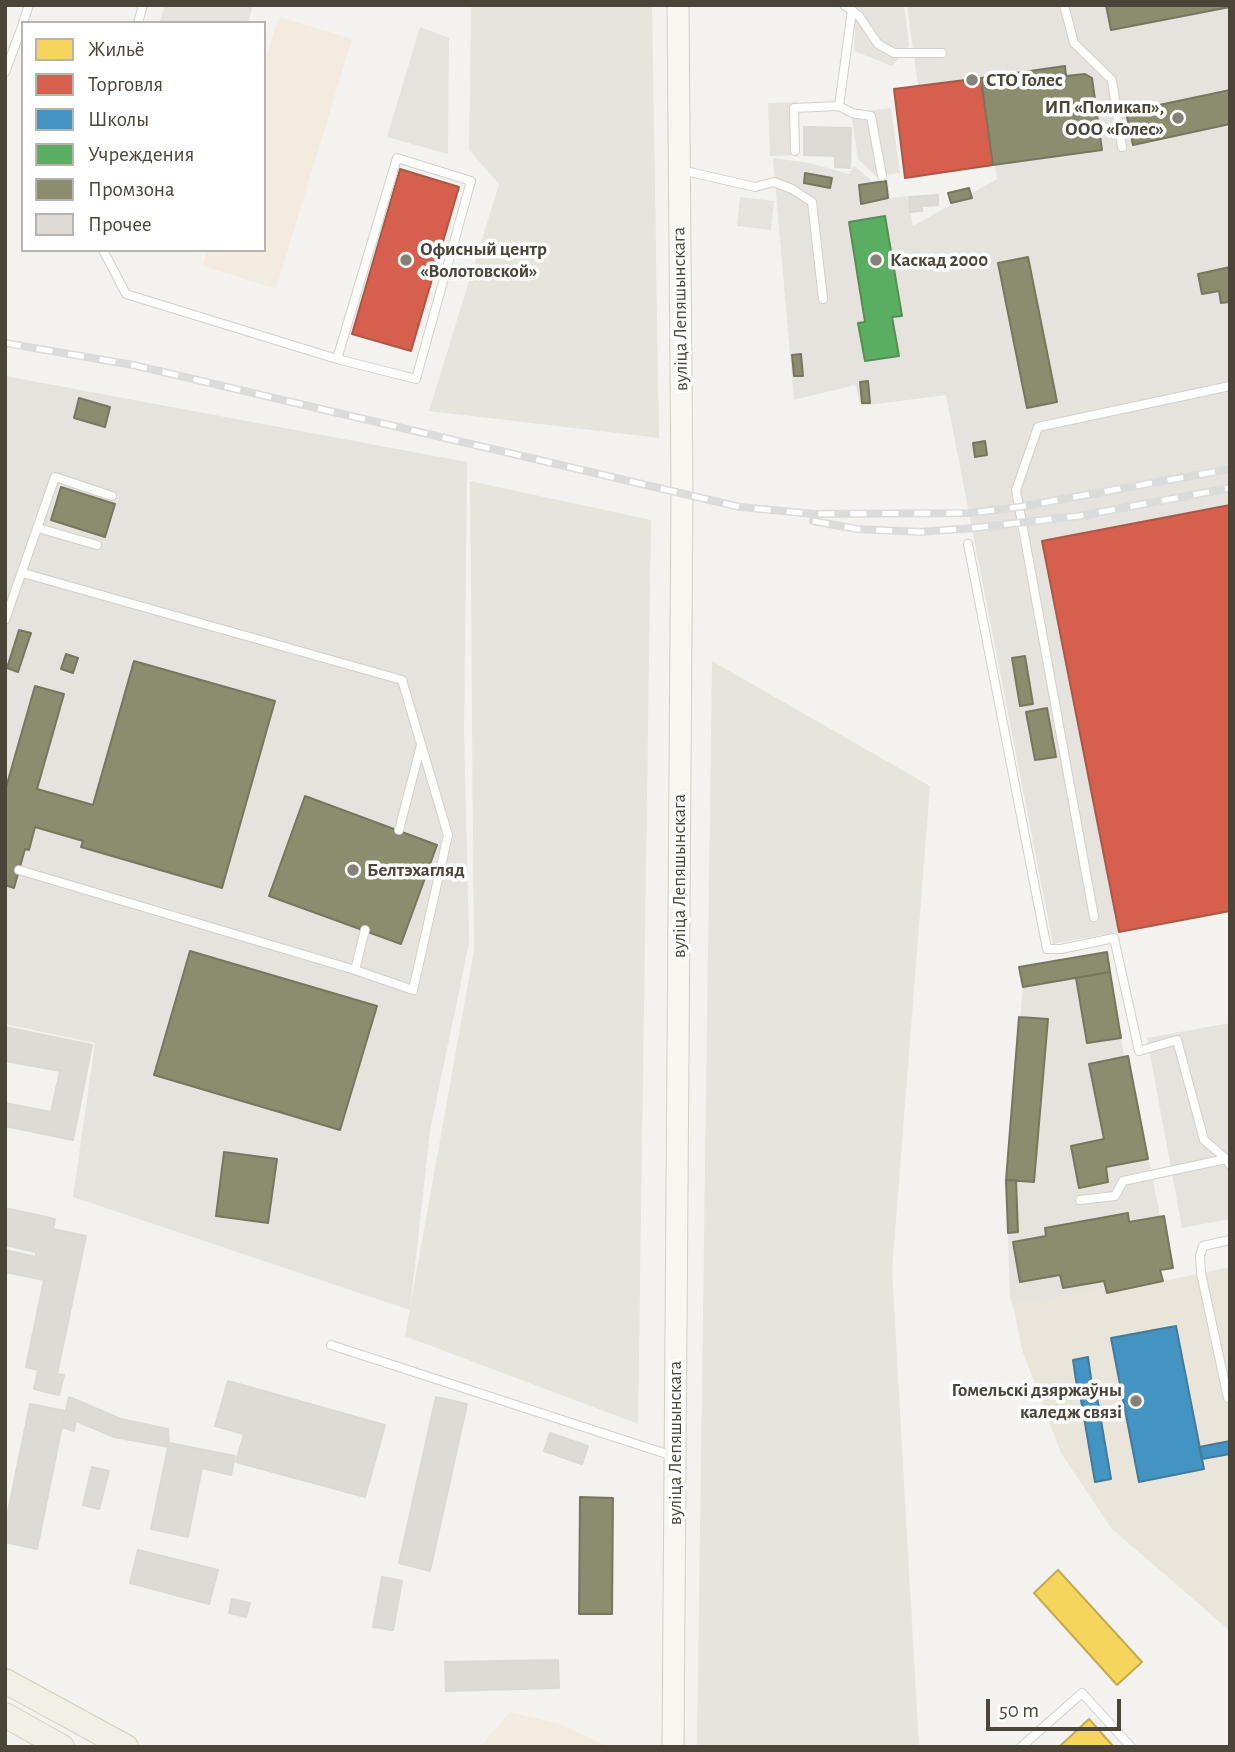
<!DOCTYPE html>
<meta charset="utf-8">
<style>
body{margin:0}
#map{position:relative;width:1235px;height:1752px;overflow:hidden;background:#f4f2ee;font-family:"Alegreya Sans",sans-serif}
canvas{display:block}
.frame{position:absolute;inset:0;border:7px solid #4b4439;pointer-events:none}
.legend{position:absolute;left:21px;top:21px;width:245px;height:231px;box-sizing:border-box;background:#fff;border:2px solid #b7b4b0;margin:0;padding:9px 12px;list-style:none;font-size:21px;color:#4b4439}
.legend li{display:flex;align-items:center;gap:14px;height:35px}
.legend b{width:35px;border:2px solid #b7b4b0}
.scale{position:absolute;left:986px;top:1699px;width:135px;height:32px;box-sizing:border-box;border:4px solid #4b4439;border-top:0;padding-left:9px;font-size:21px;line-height:24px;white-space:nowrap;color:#4b4439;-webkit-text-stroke:5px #fff;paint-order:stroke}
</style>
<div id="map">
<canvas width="1235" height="1752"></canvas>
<div class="frame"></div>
<ul class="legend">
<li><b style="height:19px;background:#f6d55c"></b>Жильё</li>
<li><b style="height:19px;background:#d6604d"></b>Торговля</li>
<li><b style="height:19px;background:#4393c3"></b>Школы</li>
<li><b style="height:19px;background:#5aae61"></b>Учреждения</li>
<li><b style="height:19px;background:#8c8c6e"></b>Промзона</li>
<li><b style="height:19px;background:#dedbd6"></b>Прочее</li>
</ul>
<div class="scale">50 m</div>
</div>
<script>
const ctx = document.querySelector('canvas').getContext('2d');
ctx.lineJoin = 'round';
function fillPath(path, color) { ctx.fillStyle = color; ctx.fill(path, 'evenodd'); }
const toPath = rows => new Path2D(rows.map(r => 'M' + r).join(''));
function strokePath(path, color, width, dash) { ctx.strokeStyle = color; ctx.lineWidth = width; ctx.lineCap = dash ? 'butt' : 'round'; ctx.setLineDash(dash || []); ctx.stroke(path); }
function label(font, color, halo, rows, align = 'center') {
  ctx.font = font + ' "Alegreya Sans",sans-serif'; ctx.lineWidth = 7; ctx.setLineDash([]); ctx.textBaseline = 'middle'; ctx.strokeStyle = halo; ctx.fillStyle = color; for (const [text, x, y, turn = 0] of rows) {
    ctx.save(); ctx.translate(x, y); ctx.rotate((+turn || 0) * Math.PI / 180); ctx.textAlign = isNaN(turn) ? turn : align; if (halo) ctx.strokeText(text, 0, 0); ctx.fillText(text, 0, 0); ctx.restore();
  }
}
const residential = toPath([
 [471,5,652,5,659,438,429,411,499,184,469,150],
 [470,481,651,520,638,1424,405,1336,474,950],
 [712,661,930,786,892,1270,919,1747,697,1747]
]);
const commercial = toPath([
 [279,17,352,39,276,289,203,266,207,250,264,250,264,64],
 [510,1712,560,1724,609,1747,480,1747]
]);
const industrial = toPath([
 [907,5,1230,5,1230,911,1053,944,946,395,861,406,855,385,794,400,773,158,809,163,849,174,854,166,872,181,888,180,890,198,907,196,913,226,997,179,994,160,993,165,905,178,894,89,918,86],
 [5,376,467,462,464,731,469,943,430,1131,410,1310,73,1197,95,1043,5,1024],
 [1107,952,1124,1056,1128,1056,1160,1216,1164,1216,1173,1268,1161,1270,1163,1281,1107,1293,1105,1288,1013,1305,1010,1298,1006,1180,1023,987,1019,967]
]);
const education = toPath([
 [1230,1267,1230,1631,1111,1528,1061,1453,1022,1350,1013,1305,1106,1287,1107,1293]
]);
const parking = toPath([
 [165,5,253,5,248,23,159,23],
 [856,5,904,5,909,46,892,66,854,51],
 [420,27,449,38,448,154,387,137],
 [797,102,799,155,770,156,768,103],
 [891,108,900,173,876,176,858,159,851,113],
 [740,197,774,201,771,230,737,226],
 [378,700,410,708,421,745,406,803,356,789],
 [1230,1023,1230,1219,1182,1228,1147,1038]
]);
const homes = toPath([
 [1058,1570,1142,1662,1117,1685,1034,1593,1058,1570],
 [1089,1719,1113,1746,1059,1747,1089,1719]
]);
const shops = toPath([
 [981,78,993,165,905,178,894,89,981,78],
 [400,169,459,187,411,351,352,334,400,169],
 [1230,505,1230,911,1119,932,1042,541,1230,505]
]);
const schools = toPath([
 [1176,1326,1204,1469,1139,1482,1111,1338,1176,1326],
 [1088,1357,1092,1385,1077,1387,1073,1360,1088,1357],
 [1096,1391,1111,1479,1095,1482,1080,1394,1096,1391],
 [1230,1441,1230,1454,1202,1459,1199,1447,1230,1441]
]);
const public = toPath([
 [885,216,902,316,892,317,899,356,865,361,858,323,865,322,849,222,885,216]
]);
const industry = toPath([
 [1106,5,1230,5,1230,7,1111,30,1106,5],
 [1065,66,1066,76,1085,74,1092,78,1102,150,993,165,981,78,1065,66],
 [1230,90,1230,124,1133,145,1126,112,1230,90],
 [805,173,832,178,830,188,804,183,805,173],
 [886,181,888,198,861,204,859,185,886,181],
 [969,188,972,198,951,203,948,193,969,188],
 [1028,257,1057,402,1027,408,998,263,1028,257],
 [1230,267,1230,302,1221,303,1219,291,1202,294,1198,274,1230,267],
 [801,354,803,376,794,376,792,355,801,354],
 [868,381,870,403,862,403,860,382,868,381],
 [79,398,110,407,105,427,74,418,79,398],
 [985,441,987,455,975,457,973,443,985,441],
 [61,487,115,504,105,537,51,520,61,487],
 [19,630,31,633,18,672,7,668,19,630],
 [66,654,78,658,73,673,61,669,66,654],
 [1025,656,1033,704,1020,706,1012,658,1025,656],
 [134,661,275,701,222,888,81,847,83,841,35,827,29,850,25,849,14,888,5,885,5,791,35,686,64,694,37,789,93,805,134,661],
 [1047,708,1056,757,1035,760,1026,712,1047,708],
 [305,796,437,845,401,944,269,896,305,796],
 [190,951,377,1006,340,1130,154,1075,190,951],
 [1107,952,1110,972,1023,987,1019,967,1107,952],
 [1110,972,1121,1038,1087,1043,1076,978,1110,972],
 [1019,1017,1048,1019,1034,1182,1006,1180,1019,1017],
 [1128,1056,1148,1159,1106,1167,1108,1182,1079,1188,1071,1146,1104,1139,1089,1064,1128,1056],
 [224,1152,277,1159,268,1223,216,1216,224,1152],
 [1006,1180,1016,1180,1018,1232,1008,1233,1006,1180],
 [1128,1213,1129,1222,1164,1216,1173,1268,1160,1270,1163,1281,1107,1293,1104,1281,1063,1288,1060,1275,1020,1282,1013,1242,1046,1236,1045,1228,1128,1213],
 [580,1497,613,1498,612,1614,579,1614,580,1497]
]);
const building = toPath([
 [804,127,851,128,850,168,835,167,835,156,804,155,804,127],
 [938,195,938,205,922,206,922,211,910,212,909,197,938,195],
 [5,1027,92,1045,73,1140,5,1126,5,1103,51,1112,60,1071,5,1061,5,1027],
 [5,1208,55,1219,53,1229,86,1236,57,1374,64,1375,59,1395,34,1389,38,1370,26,1367,44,1280,5,1272,5,1250,36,1257,36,1252,5,1245,5,1208],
 [228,1381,385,1425,365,1497,236,1462,244,1434,215,1426,228,1381],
 [69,1397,121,1419,168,1429,169,1447,114,1437,76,1421,74,1431,62,1427,69,1397],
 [436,1397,467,1404,430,1571,399,1563,436,1397],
 [30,1404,65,1411,37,1549,5,1542,5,1526,30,1404],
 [550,1433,588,1446,582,1464,544,1451,550,1433],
 [169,1443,235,1456,231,1475,202,1468,188,1537,151,1529,169,1443],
 [92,1467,109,1471,99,1509,83,1505,92,1467],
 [138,1550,218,1570,209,1604,130,1583,138,1550],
 [382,1577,402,1581,393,1630,373,1627,382,1577],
 [232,1599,250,1603,246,1617,229,1613,232,1599],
 [558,1660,559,1688,446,1691,445,1662,558,1660]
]);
const service = toPath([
 [844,5,859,16,878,44,894,53,942,53],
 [1064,5,1074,43,1112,80,1122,147],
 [852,10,839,106,852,113,871,116,882,176],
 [23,23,29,5],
 [138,23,143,5],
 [5,72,23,24],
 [795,151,794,108,839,106],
 [681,170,755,187,774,182,792,189,812,202,823,299],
 [103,250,126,294,337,359,416,379,471,181,397,158,337,359],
 [38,528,97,545],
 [968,544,1047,949,1061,949,1114,938,1139,1051,1177,1040,1204,1140,1226,1159,1230,1165],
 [23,573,402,680,448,835,413,990,355,970],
 [5,620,55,477,112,496],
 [399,830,421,745],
 [19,870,355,970,365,930],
 [1094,917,1016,490,1038,427,1230,386],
 [1080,1200,1115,1196,1123,1181,1226,1159],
 [331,1345,673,1456],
 [1228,1398,1201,1273,1200,1256,1203,1246,1230,1240],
 [1021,1747,1082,1693,1131,1747]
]);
const secondary = toPath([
 [673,1747,682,492,678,5]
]);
const primary = toPath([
 [5,1681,126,1747],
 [5,1715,62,1747]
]);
const rail = toPath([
 [5,343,133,365,740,507,814,514,970,513,1019,507,1230,469],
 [813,521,857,529,920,532,973,528,1079,516,1230,488]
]);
const markers = [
 [972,80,7,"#868178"],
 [1178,118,7,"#868178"],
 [406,260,7,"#868178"],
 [876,260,7,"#868178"],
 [353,870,7,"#868178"],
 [1136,1401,7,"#868178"]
];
const poiNames = [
 ["СТО Голес",986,80],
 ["ИП «Поликап»,",1164,107,"right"],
 ["ООО «Голес»",1164,129,"right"],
 ["Офисный центр",420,249],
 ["«Волотовской»",420,271],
 ["Каскад 2000",890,260],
 ["Белтэхагляд",367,870],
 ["Гомельскі дзяржаўны",1122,1390,"right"],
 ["каледж связі",1122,1412,"right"]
];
const streetNames = [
 ["вуліца Лепяшынскага",680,309,-91],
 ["вуліца Лепяшынскага",679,876,-90],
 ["вуліца Лепяшынскага",675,1443,-90]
];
fillPath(residential, '#e7e4dc');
fillPath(commercial, '#f3ebdf');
fillPath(industrial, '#e6e2de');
fillPath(education, '#eae5da');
fillPath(parking, '#e6e3df');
fillPath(homes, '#f6d55c');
strokePath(homes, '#c3aa52', 2);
fillPath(shops, '#d6604d');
strokePath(shops, '#ac5847', 2);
fillPath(schools, '#4393c3');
strokePath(schools, '#457b9a', 2);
fillPath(public, '#5aae61');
strokePath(public, '#568e55', 2);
fillPath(industry, '#8c8c6e');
strokePath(industry, '#78765e', 2);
fillPath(building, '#dedbd6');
strokePath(building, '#dcd9d4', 2);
strokePath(service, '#d2d0cb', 10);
strokePath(secondary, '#d3cfc5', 23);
strokePath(primary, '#d6cebb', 26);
strokePath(service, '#fdfdfc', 8);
strokePath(secondary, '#f7f6f1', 21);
strokePath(primary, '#f2efe6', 24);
strokePath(rail, '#dbdbda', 8);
strokePath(rail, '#fff', 5, [16]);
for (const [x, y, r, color] of markers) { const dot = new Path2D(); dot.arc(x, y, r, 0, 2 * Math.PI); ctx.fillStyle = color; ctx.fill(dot); strokePath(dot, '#fff', 2.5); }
label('bold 19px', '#4b4439', '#fff', poiNames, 'left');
label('19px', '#4b4439', '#fff', streetNames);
</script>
